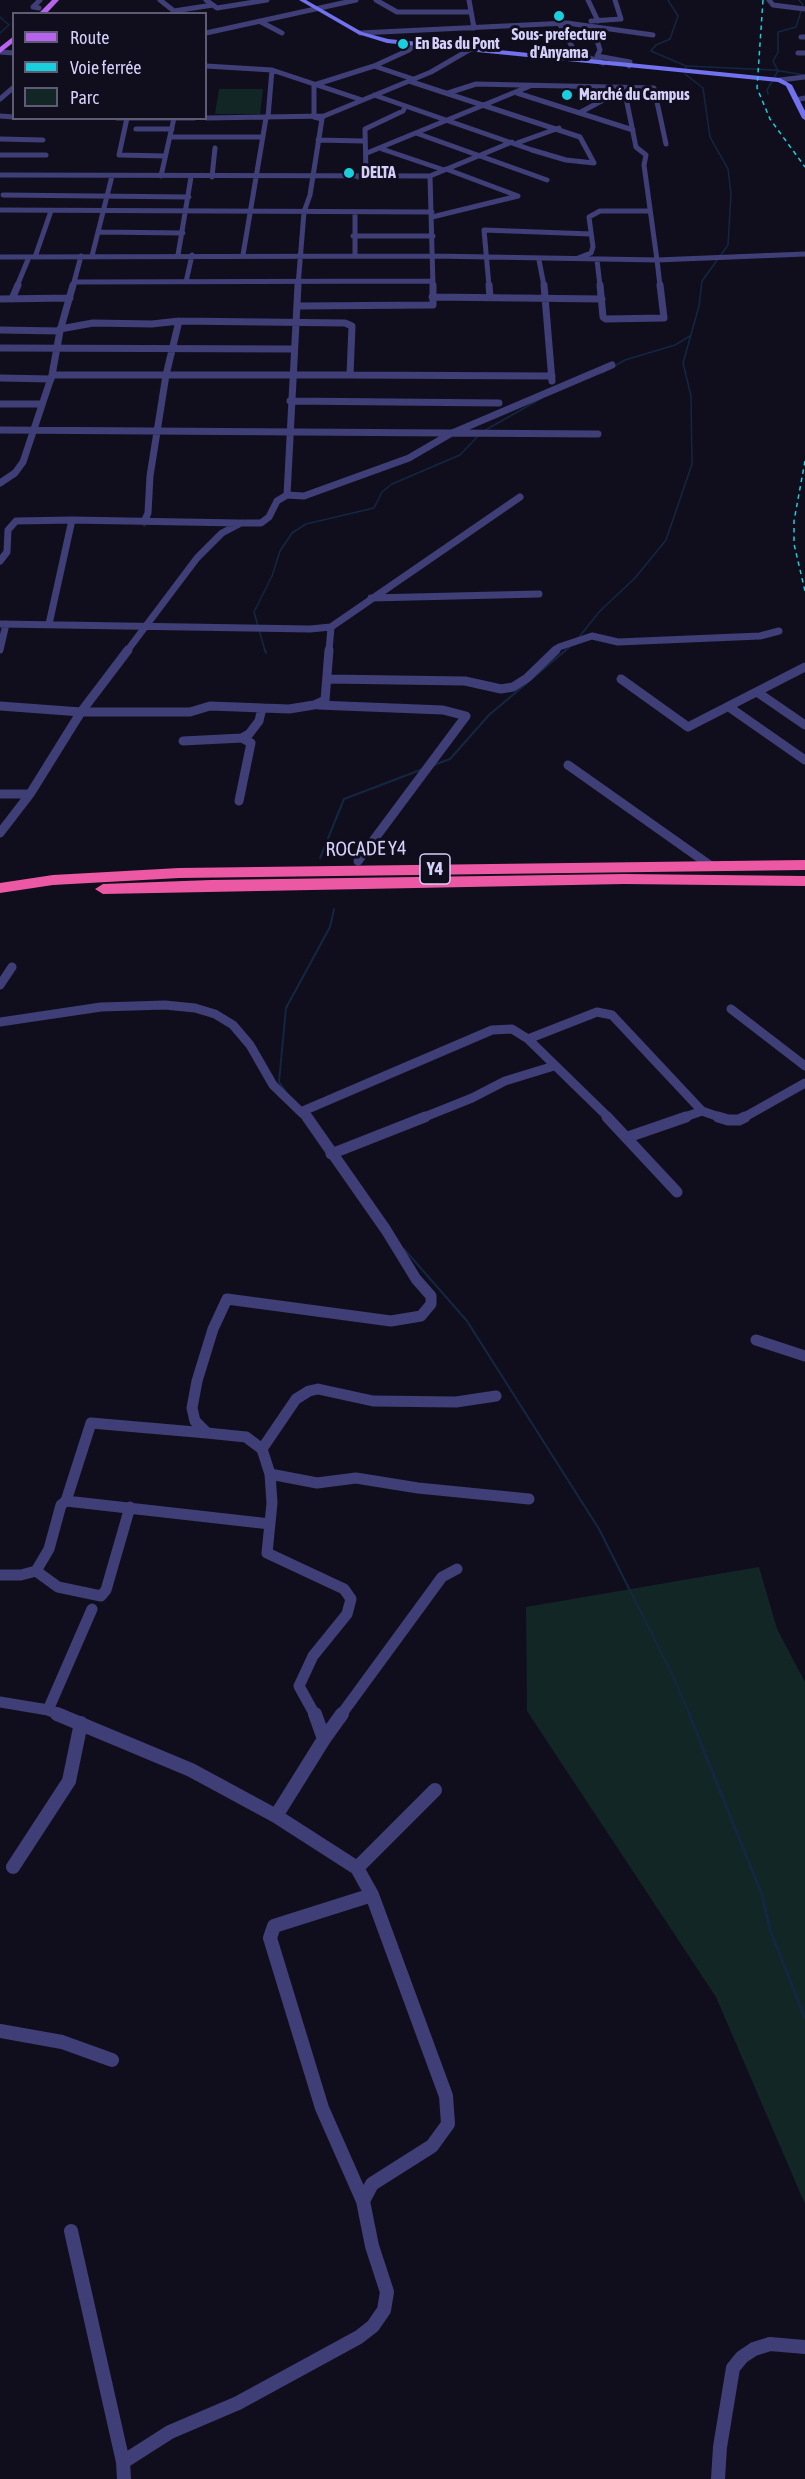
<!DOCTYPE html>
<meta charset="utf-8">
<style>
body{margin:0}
#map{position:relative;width:805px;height:2479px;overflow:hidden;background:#100e1d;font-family:"Asap Condensed",sans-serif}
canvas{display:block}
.legend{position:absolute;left:12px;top:12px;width:195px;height:108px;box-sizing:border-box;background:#100e1d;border:2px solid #5e5c75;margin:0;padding:8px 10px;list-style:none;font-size:18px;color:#d4d0fa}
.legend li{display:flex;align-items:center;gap:12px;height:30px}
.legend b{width:30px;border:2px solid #5e5c75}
</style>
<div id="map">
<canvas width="805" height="2479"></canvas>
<ul class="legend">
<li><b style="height:8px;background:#b663ed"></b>Route</li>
<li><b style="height:8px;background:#19cedd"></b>Voie ferrée</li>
<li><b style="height:16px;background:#122725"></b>Parc</li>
</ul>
</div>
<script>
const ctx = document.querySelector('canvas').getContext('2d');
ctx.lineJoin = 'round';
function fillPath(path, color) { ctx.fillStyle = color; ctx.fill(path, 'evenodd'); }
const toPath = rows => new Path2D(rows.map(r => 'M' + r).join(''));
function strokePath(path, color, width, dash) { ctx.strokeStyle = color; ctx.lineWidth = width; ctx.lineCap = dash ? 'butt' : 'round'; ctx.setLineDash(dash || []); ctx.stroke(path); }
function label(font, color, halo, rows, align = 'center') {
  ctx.font = font + ' "Asap Condensed",sans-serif'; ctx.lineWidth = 6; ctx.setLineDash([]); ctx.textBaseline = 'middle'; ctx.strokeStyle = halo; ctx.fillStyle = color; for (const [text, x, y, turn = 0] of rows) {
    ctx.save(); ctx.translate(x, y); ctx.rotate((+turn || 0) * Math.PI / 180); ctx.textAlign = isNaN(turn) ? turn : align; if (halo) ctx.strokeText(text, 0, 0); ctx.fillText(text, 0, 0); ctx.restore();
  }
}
const green = toPath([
 [219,89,263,89,260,114,215,114],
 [759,1567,777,1629,805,1682,805,2204,716,1997,527,1711,526,1607]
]);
const streamFar2 = toPath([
 [668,0,678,16,670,39,656,45,651,51,686,66,685,71],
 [0,17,9,25,0,33],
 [686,66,774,70,805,75],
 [768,94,767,90,778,71,773,61,778,52,778,32,796,27,803,5,799,0],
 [602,373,625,360,675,345,690,336],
 [482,432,542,398],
 [579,637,600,611,635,578,666,540,692,464,691,396,683,363,699,306,702,281,728,245,731,194,728,169,710,137,703,88,685,74],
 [265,651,254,612,272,576,280,551,292,533,306,524,374,508,382,492,392,484,460,455,478,436],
 [565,651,573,644]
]);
const streamFar1 = toPath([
 [265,650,266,653],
 [434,765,450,759,489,715,566,650],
 [320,858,344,799,423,769],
 [286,1092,279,1082,286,1008,330,927,334,909],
 [404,1249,467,1321,599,1529,671,1672,690,1715]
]);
const stream = toPath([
 [689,1714,762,1895,770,1930,805,2018]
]);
const streetFar4 = toPath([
 [160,0,174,11,213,5],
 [206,0,217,8,267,0],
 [376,0,397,12,470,12],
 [469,0,474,28],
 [588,0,598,21],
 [769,0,773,5,805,9],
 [39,8,33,7,40,0],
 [259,21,282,33],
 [591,21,621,19,615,0],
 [559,23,575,52,603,63],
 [593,27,600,50,597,56,630,62,629,66],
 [206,33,356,0],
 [360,33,567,23,653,35],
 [801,37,805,37],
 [0,52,14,53],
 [798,53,805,53],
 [206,66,272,70,362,100],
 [374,66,413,79],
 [780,80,805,77],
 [314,85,374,66,409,50,415,44],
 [624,88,636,147,646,155,644,165,657,260,805,254],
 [448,93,476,84,654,88,666,144],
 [517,93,633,130],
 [374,95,532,150,566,160,594,163,580,137,409,81],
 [0,99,14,87],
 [800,99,805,98],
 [579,113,624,89],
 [0,116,14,117],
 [268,117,272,70],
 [117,118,194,118],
 [127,118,119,155,165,156],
 [206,118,324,116,431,72,469,50],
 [136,129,172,129],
 [416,133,547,180],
 [170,137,263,137],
 [0,139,43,140],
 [318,140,363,141],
 [517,143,559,128],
 [382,149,444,170],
 [367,153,530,86],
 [0,155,46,155],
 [446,169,518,196],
 [0,175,430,176,512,142],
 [161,176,174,118],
 [430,176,433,286],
 [212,177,215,148],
 [358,177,366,174,365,129,403,111,405,107],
 [3,195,189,197],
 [0,210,432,212],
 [355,212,355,255],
 [432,217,518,196],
 [98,232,183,233],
 [353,236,433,236],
 [178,255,191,177],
 [243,255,266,118],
 [92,256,112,176],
 [0,257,433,256,657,260,660,286],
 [35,257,51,211],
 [578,258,591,253,593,247,589,217,600,211,649,211],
 [539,260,544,286],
 [597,260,600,286],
 [75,282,432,281],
 [186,282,192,255],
 [17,286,29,257],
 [73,286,81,256],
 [298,286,304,212,310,195,322,119,314,117,314,85],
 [489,286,484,230,591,234]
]);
const streetFar3 = toPath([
 [489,285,490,297],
 [544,285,552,381],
 [600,285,603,317,606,319,664,318,660,285],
 [432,297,602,299],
 [0,299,70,298],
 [12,299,18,285],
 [298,306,433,305,433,285],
 [0,330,60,331],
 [0,348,293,349],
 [52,375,350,375,352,326,345,323,179,321,152,324,93,323,60,329],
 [350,375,552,376],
 [0,378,51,379],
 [290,401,499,403],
 [0,404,42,404],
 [0,430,598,434],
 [0,483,15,473,23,462,52,375,60,331,73,285],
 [287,495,298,285],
 [144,522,148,513,150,476,166,375,179,321],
 [0,561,7,552,8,530,16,521,72,520],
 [371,598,539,594],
 [0,624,310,629,331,627,520,497],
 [49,624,72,520,239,523],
 [0,650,6,624],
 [127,651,197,558,222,533,241,523,261,523,269,517,277,501,287,495,304,496,409,458,450,434,612,365],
 [329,651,331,627],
 [555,651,559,647,592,636,618,642,760,636,779,631]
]);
const streetFar2 = toPath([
 [328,679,465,681,501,689,513,687,527,678,556,650],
 [621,679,688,727,805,667],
 [757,692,805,725],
 [318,705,443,710,466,716,358,861],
 [0,706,81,712,190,712,210,706,289,709,314,705,325,700,329,650],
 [729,707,805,760],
 [183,741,242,738,249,734,259,721,262,708],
 [568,765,711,866],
 [0,794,30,794],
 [239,801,251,743,242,738],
 [0,833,30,794,81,712,128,650],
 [0,985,12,967],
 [731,1009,805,1066],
 [0,1022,101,1007,165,1005,195,1008,215,1014,233,1025,250,1045,273,1085,303,1114],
 [528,1039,597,1012,612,1015,702,1111],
 [308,1118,303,1111,492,1030,512,1029,528,1039,609,1118],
 [422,1118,472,1098,505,1081,554,1066],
 [682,1118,702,1111,722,1118],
 [743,1118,805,1083]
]);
const streetFar1 = toPath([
 [307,1117,386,1230,416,1279,431,1296,431,1304,421,1316,391,1321,227,1299,213,1329,197,1381,192,1408,195,1421,207,1433,246,1437,262,1449,270,1474,272,1503,267,1553,344,1589,351,1599,347,1614,313,1656,299,1686,315,1715],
 [607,1117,677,1192],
 [718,1117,728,1120,739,1120,745,1117],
 [628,1137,686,1117],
 [331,1154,425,1117],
 [756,1340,805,1356],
 [262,1449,296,1399,309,1391,318,1389,373,1401,456,1402,496,1396],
 [270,1474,317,1483,356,1478,418,1488,529,1499],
 [66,1501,91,1423,207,1433],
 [36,1571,58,1587,101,1596,106,1590,130,1507],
 [0,1575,21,1575,36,1571,49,1549,61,1505,66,1501,270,1524],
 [0,1702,48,1710,61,1715],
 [48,1710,92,1609],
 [341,1715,442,1577,457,1569]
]);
const street = toPath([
 [57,1714,191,1770,276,1816,357,1868,372,1895,446,2096,448,2124,432,2146,372,2184,363,2201,372,2246,387,2292,384,2310,373,2326,359,2337,238,2403,170,2432,123,2462],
 [324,1739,342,1714],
 [276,1816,324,1739,315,1714],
 [13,1867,69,1781,81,1723],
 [357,1868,435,1790],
 [0,2031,62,2042,112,2060],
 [363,2201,322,2108,270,1938,274,1926,372,1895],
 [71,2231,123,2462,124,2479],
 [718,2479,720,2447,733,2368,742,2357,754,2349,770,2344,805,2347]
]);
const secondary = toPath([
 [299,0,306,0,362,32,388,39,780,78,792,85,805,111,805,120,802,118,786,86,778,82,387,43,358,34,299,0]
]);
const primary = toPath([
 [52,0,59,0,46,14,38,14,52,0],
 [14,36,14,42,0,53,0,47,14,36]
]);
const highway = toPath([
 [805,860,805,870,179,878,53,885,0,893,0,883,53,875,179,868,805,860],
 [624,874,805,876,805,886,624,884,103,894,95,889,103,884,211,880,624,874]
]);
const rail = toPath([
 [763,0,757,88,770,119,805,167],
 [805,461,794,521,794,544,805,591]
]);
const markers = [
 [559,16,6,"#19cedd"],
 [403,44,6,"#19cedd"],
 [567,95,6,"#19cedd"],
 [349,173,6,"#19cedd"]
];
const farPoinames = [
 ["Sous- prefecture",559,35,"center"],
 ["d'Anyama",559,53,"center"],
 ["En Bas du Pont",415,44],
 ["Marché du Campus",579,95],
 ["DELTA",361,173]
];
const shields = [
 [435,869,30]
];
const shieldNames = [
 ["Y4",435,869]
];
const streetNames = [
 ["ROCADE Y4",366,849,-1]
];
fillPath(green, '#122725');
strokePath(streamFar2, '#132742', 1.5);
strokePath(streamFar1, '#132742', 2);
strokePath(stream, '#132742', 3);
strokePath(streetFar4, '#3f3e77', 5);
strokePath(streetFar3, '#3f3e77', 7);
strokePath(streetFar2, '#3f3e77', 9);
strokePath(streetFar1, '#3f3e77', 11);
strokePath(street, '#3f3e77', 14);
fillPath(secondary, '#7272ef');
fillPath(primary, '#b663ed');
fillPath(highway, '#ec58a3');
strokePath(rail, '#19cedd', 1.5, [4.5, 4]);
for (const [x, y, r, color] of markers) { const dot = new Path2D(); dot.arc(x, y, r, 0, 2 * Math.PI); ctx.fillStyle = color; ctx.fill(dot); strokePath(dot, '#100e1d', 2); }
label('bold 16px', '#d4d0fa', '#100e1d', farPoinames, 'left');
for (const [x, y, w] of shields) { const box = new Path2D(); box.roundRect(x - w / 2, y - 15, w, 30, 4.5); ctx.fillStyle = '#100e1d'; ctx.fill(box); strokePath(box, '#d4d0fa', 1.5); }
label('bold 18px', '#d4d0fa', null, shieldNames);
label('20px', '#d4d0fa', '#100e1d', streetNames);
</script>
